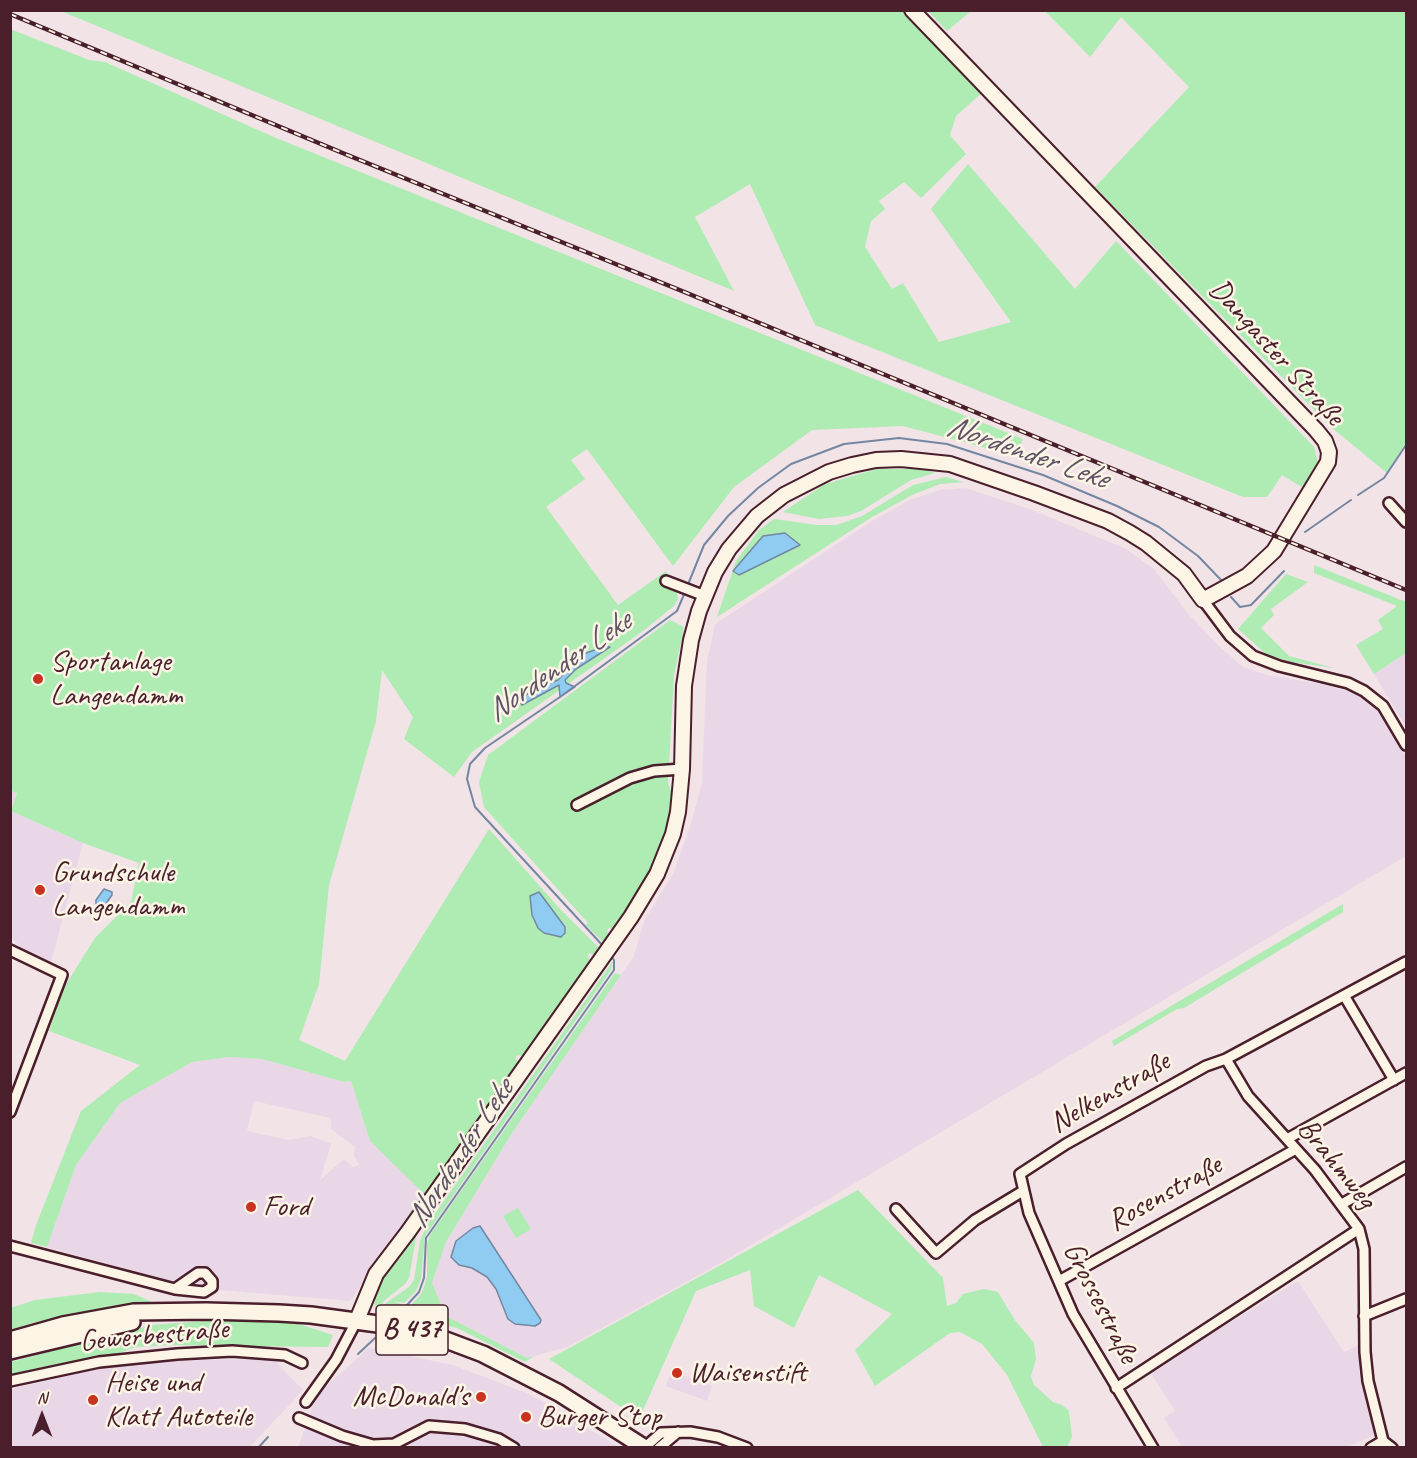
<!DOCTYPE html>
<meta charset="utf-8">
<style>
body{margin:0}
#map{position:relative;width:1417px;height:1458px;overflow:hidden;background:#f1e3e6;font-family:Caveat,sans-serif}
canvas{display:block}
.frame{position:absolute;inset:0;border:12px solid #4a1f2b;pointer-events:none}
.north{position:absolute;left:12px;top:1386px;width:60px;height:60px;-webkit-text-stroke:4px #fcf5e5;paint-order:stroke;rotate:0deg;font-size:16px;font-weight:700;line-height:24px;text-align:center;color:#4a1f2b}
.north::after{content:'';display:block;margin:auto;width:21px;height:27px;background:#4a1f2b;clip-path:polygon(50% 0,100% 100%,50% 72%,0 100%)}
</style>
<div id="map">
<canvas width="1417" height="1458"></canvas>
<div class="frame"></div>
<div class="north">N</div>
</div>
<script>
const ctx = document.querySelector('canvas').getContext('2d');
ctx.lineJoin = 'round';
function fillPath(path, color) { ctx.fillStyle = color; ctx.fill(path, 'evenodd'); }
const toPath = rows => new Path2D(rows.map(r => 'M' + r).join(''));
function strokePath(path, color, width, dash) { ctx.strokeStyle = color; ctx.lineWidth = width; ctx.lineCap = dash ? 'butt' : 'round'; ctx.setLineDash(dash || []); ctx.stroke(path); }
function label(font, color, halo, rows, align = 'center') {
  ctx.font = font + ' Caveat,sans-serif'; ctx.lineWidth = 5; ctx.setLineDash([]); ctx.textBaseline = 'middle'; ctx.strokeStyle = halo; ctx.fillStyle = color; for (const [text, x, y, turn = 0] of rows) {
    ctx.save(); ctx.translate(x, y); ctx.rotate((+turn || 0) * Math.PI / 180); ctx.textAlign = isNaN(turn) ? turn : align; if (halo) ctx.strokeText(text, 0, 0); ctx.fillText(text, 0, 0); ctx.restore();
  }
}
const built = toPath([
 [965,488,1030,509,1126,549,1154,569,1189,615,1221,648,1243,667,1267,675,1321,684,1359,694,1383,715,1406,757,1406,856,719,1264,567,1347,527,1358,446,1316,432,1283,446,1242,512,1133,634,956,644,921,673,874,690,827,702,783,707,662,715,624,872,521,912,499,940,490],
 [1406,653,1406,727,1374,674],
 [10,790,17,792,11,811,83,843,51,962,23,950,11,937],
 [229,1057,262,1059,344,1082,351,1081,370,1141,425,1195,350,1301,195,1288,47,1247,76,1165,120,1103,192,1062],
 [254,1101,331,1118,331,1129,355,1147,354,1156,359,1165,353,1167,344,1159,320,1180,331,1144,311,1136,289,1140,247,1131],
 [1298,1281,1344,1352,1359,1345,1359,1373,1374,1435,1347,1447,1182,1447,1164,1418,1175,1411,1151,1373,1154,1369],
 [369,1348,453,1365,529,1394,619,1447,298,1448,314,1402,324,1388],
 [273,1359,303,1390,250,1447,11,1447,11,1390,16,1388,102,1368,182,1360],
 [671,1371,712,1386,707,1401,666,1386]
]);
const green = toPath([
 [61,11,904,11,984,91,956,116,950,135,966,154,921,198,904,182,879,201,885,209,871,221,865,247,892,289,903,283,939,342,1011,322,931,209,968,164,1075,289,1116,241,1314,447,1318,463,1305,489,1282,475,1267,497,1243,497,815,325,750,184,695,217,734,291],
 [928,11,971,11,947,31],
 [1045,11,1406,11,1406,442,1387,473,1331,427,1095,187,1189,87,1121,17,1090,57],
 [10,29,89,60,105,62,276,138,1023,439,1016,456,903,426,812,430,734,487,673,566,587,449,571,460,585,479,546,507,618,605,666,571,676,589,678,599,674,606,643,631,472,752,454,777,404,739,413,717,382,670,376,721,329,885,319,984,299,1040,345,1061,489,829,561,910,598,947,595,953,596,956,590,953,588,955,589,959,593,960,525,1057,518,1055,515,1058,520,1064,429,1194,425,1195,370,1141,351,1081,344,1082,262,1059,229,1057,192,1062,120,1103,76,1165,47,1247,31,1243,36,1225,81,1111,140,1065,49,1031,65,986,95,938,131,902,139,863,83,843,11,811,17,793,10,790],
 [605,646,609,647,576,669,559,685,522,704,521,702,529,692,553,683,588,651],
 [877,469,922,469,935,473,911,480,861,511,847,516,819,519,783,512,825,484],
 [946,477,963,482,940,484,912,495,872,517,717,617,736,561,759,530,774,519,817,525,837,525,862,516,913,485],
 [1314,565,1406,602,1406,653,1374,674,1356,645,1383,629,1378,620,1397,606,1314,573],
 [1286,574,1308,582,1271,609,1274,615,1261,628,1289,656,1334,668,1292,662,1267,655,1238,629],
 [670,620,684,627,674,676,668,783,673,796,671,814,667,828,644,887,615,929,609,928,607,931,610,937,608,936,603,942,586,925,588,923,484,807,479,782,488,755],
 [1343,904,1343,912,1184,1008,1177,1009,1114,1046,1112,1041],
 [613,961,611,970,425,1236,421,1279,416,1291,404,1303,394,1301,403,1305,396,1312,385,1308,386,1303,409,1287,414,1280,420,1241,427,1225],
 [602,966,604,967,420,1230,416,1237,409,1278,405,1284,384,1301,380,1307,376,1307,375,1306,374,1296,380,1280],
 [615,973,621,975,512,1133,446,1242,432,1283,446,1316,527,1358,534,1356,525,1362,457,1328,402,1315,421,1294,424,1287,427,1276,427,1245,430,1235],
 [858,1190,943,1278,947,1306,956,1303,963,1294,984,1289,998,1292,1014,1319,1034,1343,1036,1359,1031,1376,1034,1385,1053,1402,1062,1405,1069,1411,1072,1437,1067,1447,1043,1447,1007,1375,982,1344,960,1332,950,1333,875,1386,855,1350,892,1314,819,1275,794,1328,754,1306,750,1270,696,1291,639,1419,549,1359],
 [518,1208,531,1229,516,1238,503,1216],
 [100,1292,134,1294,156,1304,89,1312,32,1323,11,1330,10,1308,35,1300],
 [222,1320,292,1322,333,1335,328,1347,173,1345,136,1347,114,1355,11,1377,11,1362,151,1325]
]);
const water = toPath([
 [785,533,800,545,739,575,733,571,763,536,785,533],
 [605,646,610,647,576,669,565,680,566,683,575,687,560,697,559,685,522,705,520,702,529,692,558,680,581,655,605,646],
 [104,889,112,892,112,895,105,905,100,907,96,904,96,900,104,889],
 [539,892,565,927,565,933,561,937,544,933,538,928,532,915,530,896,539,892],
 [480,1226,541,1320,540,1323,535,1326,515,1324,508,1319,496,1289,487,1277,472,1268,459,1265,451,1257,456,1241,473,1228,480,1226]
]);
const stream = toPath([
 [1358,495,1384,478,1406,445],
 [1305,532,1351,500],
 [687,587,704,545,728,516,758,488,791,464,844,444,899,438,947,444,1043,475,1117,506,1159,527,1198,556,1222,581],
 [1231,597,1240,607,1251,605,1284,571],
 [604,947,475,807,467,779,470,764,485,748,560,697,677,611,685,592],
 [407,1305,419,1292,424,1278,426,1238,614,970,614,960,611,956],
 [358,1354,375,1338],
 [258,1448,268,1437]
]);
const street = toPath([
 [1389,503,1406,522],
 [666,581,705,596],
 [1203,600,1230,636,1253,656,1279,666,1348,683,1364,691,1383,706,1406,745],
 [577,805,630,778,654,771,682,769],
 [10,950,62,975,10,1112],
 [1345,997,1394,1080],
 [1226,1059,1248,1096,1315,1170,1359,1229,1364,1249,1365,1352,1368,1381,1383,1441,1392,1448],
 [1287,1139,1406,1073],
 [1342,1204,1406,1167],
 [896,1209,936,1253,975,1220,1023,1191],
 [10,1246,175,1289,204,1292,212,1287,212,1281,205,1273,198,1273,175,1289],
 [1059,1281,1296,1149],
 [1364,1316,1406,1299],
 [10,1381,99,1362,177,1354,232,1351,285,1355,302,1363],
 [1116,1388,1359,1229],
 [306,1402,336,1360,357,1320],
 [299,1418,342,1436,373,1445,394,1444,429,1426,465,1429,499,1439,514,1448],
 [644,1448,661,1433,690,1432,718,1437,747,1448],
 [659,1448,678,1432],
 [1153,1448,1073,1314,1029,1213,1020,1174,1066,1144,1206,1066,1226,1059,1406,962],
 [1371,1448,1383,1441]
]);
const secondary = toPath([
 [357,1320,376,1274,408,1232,631,917,657,874,673,834,678,812,682,769,684,686,691,640,699,611,715,572,729,549,757,516,784,495,829,472,852,465,876,460,901,459,950,464,1034,493,1108,521,1130,533,1146,543,1184,574,1203,600,1247,576,1274,551,1328,462,1329,452,1325,441,1316,430,912,10]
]);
const primary = toPath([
 [10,1340,63,1325,134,1312,206,1311,279,1313,311,1315,385,1325,430,1334,483,1354,559,1393,645,1448],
 [10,1351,132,1322]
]);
const rail = toPath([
 [10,14,345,154,682,291,1406,590]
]);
const markers = [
 [38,679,6,"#c8321e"],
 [40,890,6,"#c8321e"],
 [251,1207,6,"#c8321e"],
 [677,1373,6,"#c8321e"],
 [481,1397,6,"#c8321e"],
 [93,1400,6,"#c8321e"],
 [526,1417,6,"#c8321e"]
];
const shields = [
 [412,1330,72]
];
const shieldNames = [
 ["B 437",412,1330]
];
const streetNames = [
 ["Dangaster Straße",1276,353,48],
 ["Nelkenstraße",1110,1093,-30],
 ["Brahmweg",1336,1164,51],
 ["Rosenstraße",1165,1194,-29],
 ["Grossestraße",1100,1303,63],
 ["Gewerbestraße",154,1336,-5]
];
const poiNames = [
 ["Sportanlage",50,662],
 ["Langendamm",50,696],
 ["Grundschule",52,873],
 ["Langendamm",52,907],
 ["Ford",263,1207],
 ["Waisenstift",689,1373],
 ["Heise und",105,1383],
 ["Klatt Autoteile",105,1417],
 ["McDonald's",469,1397,"right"],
 ["Burger Stop",538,1417]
];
const waterNames = [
 ["Nordender Leke",1027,453,19],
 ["Nordender Leke",559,667,-35],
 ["Nordender Leke",461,1154,-57]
];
fillPath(built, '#e9d7e7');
fillPath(green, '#aeecb3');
fillPath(water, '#90ccf1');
strokePath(water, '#7487a2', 1.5);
strokePath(stream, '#7487a2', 2);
strokePath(street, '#4a1f2b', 14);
strokePath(secondary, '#4a1f2b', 18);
strokePath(primary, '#4a1f2b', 20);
strokePath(street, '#fcf5e5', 9);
strokePath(secondary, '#fcf5e5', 14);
strokePath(primary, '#fcf5e5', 15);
strokePath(rail, '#4a1f2b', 4.5);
strokePath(rail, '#fcf5e5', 2, [7]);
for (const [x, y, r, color] of markers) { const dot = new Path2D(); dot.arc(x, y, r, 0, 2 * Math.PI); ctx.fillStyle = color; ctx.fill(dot); strokePath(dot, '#fcf5e5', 2); }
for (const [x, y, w] of shields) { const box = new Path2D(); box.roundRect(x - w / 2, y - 25, w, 50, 4.5); ctx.fillStyle = '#fcf5e5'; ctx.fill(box); strokePath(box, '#4a1f2b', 1.5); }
label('bold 28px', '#4a1f2b', null, shieldNames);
label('30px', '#4a1f2b', '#fcf5e5', streetNames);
label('30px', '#4a1f2b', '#fcf5e5', poiNames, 'left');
label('italic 32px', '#5f5366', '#fcf5e5', waterNames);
</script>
